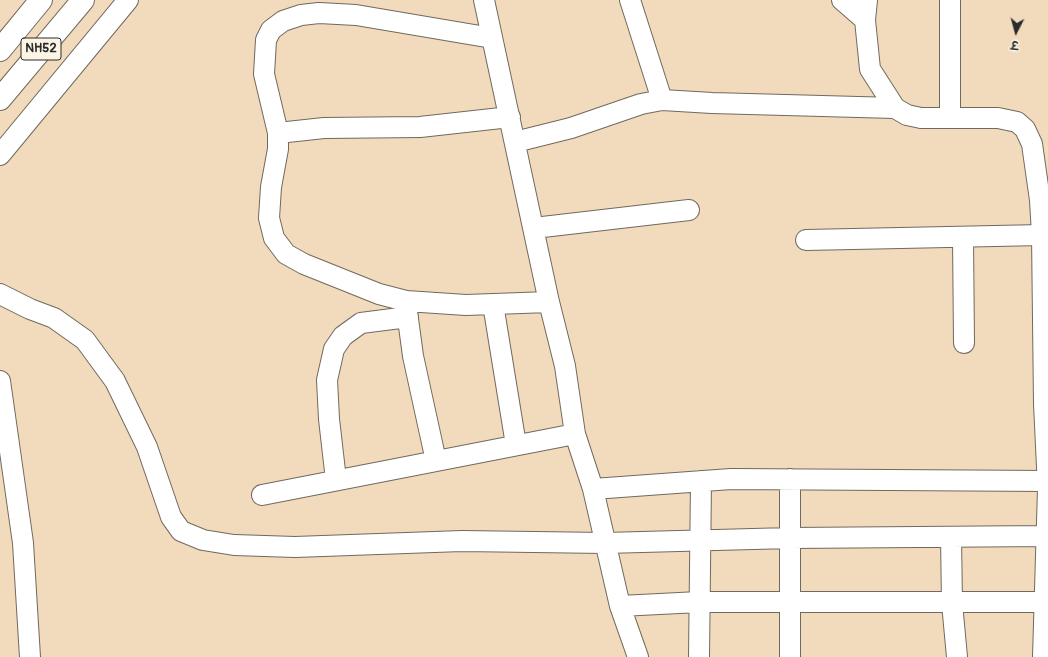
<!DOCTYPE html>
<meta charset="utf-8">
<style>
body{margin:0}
#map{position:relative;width:1048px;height:657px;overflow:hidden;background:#f2dbbc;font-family:Pangolin,"Playpen Sans Deva",sans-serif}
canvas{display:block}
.north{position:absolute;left:996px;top:12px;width:40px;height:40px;-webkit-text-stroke:3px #fcf5e5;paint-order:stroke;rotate:186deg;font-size:11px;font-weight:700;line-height:16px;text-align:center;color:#2b2b2b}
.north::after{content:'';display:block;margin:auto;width:14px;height:18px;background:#2b2b2b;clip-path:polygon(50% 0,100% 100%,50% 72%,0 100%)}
</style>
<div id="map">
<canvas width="1048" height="657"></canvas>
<div class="north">उ</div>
</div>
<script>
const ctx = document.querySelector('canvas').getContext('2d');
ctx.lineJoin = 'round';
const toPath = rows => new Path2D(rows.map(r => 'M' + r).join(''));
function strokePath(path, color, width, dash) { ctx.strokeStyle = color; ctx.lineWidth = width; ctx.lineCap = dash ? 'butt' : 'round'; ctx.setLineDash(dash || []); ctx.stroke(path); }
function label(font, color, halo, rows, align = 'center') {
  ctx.font = font + ' Pangolin,sans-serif'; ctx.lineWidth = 3; ctx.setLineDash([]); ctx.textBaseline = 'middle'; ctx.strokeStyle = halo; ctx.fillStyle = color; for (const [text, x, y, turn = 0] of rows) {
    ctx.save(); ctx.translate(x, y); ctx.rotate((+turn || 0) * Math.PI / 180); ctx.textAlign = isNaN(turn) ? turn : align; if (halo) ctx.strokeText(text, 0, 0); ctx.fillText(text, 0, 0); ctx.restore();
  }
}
const minor = toPath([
 [484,0,549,302,565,366,575,434,593,489,620,606,638,657],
 [630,0,662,100],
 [842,0,865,20],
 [867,0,865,20,870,69,895,108,907,115,921,118,998,118,1017,122,1025,129,1032,144,1040,200,1042,235,1044,404,1048,488,1043,657],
 [950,0,950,117],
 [492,38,356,15,319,13,301,15,283,21,271,30,266,40,264,74,278,133,278,149,271,187,269,218,274,238,286,254,304,264,379,294,406,301,466,305,549,302],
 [278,133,324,128,420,127,510,117],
 [515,142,571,128,641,104,662,100,712,103,895,108],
 [0,155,128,0],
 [534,228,689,210],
 [963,237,964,343],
 [806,240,1042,235],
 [0,294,30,309,54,318,85,340,115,381,147,447,171,517,181,531,203,540,234,545,295,547,462,541,605,543,790,538,1046,536],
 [406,304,413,356,436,461],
 [493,304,516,445],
 [0,381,23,543,30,657],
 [790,479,790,657],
 [336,480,329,419,327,380,334,349,343,336,361,323,408,317],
 [593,489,731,479,1048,481],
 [262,495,575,434],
 [951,537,952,603,957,657],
 [620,606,699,602,1044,602],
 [699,657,701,481]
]);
const highway = toPath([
 [0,50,41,0],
 [0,99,83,0]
]);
const shields = [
 [41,49,40]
];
const shieldNames = [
 ["NH52",41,49]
];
strokePath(minor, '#71695e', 22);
strokePath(highway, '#71695e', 24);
strokePath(minor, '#fff', 20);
strokePath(highway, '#fff', 22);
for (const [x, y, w] of shields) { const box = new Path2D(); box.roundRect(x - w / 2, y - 11, w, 22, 3); ctx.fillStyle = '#fcf5e5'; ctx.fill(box); strokePath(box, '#2b2b2b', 1); }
label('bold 13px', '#2b2b2b', null, shieldNames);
</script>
